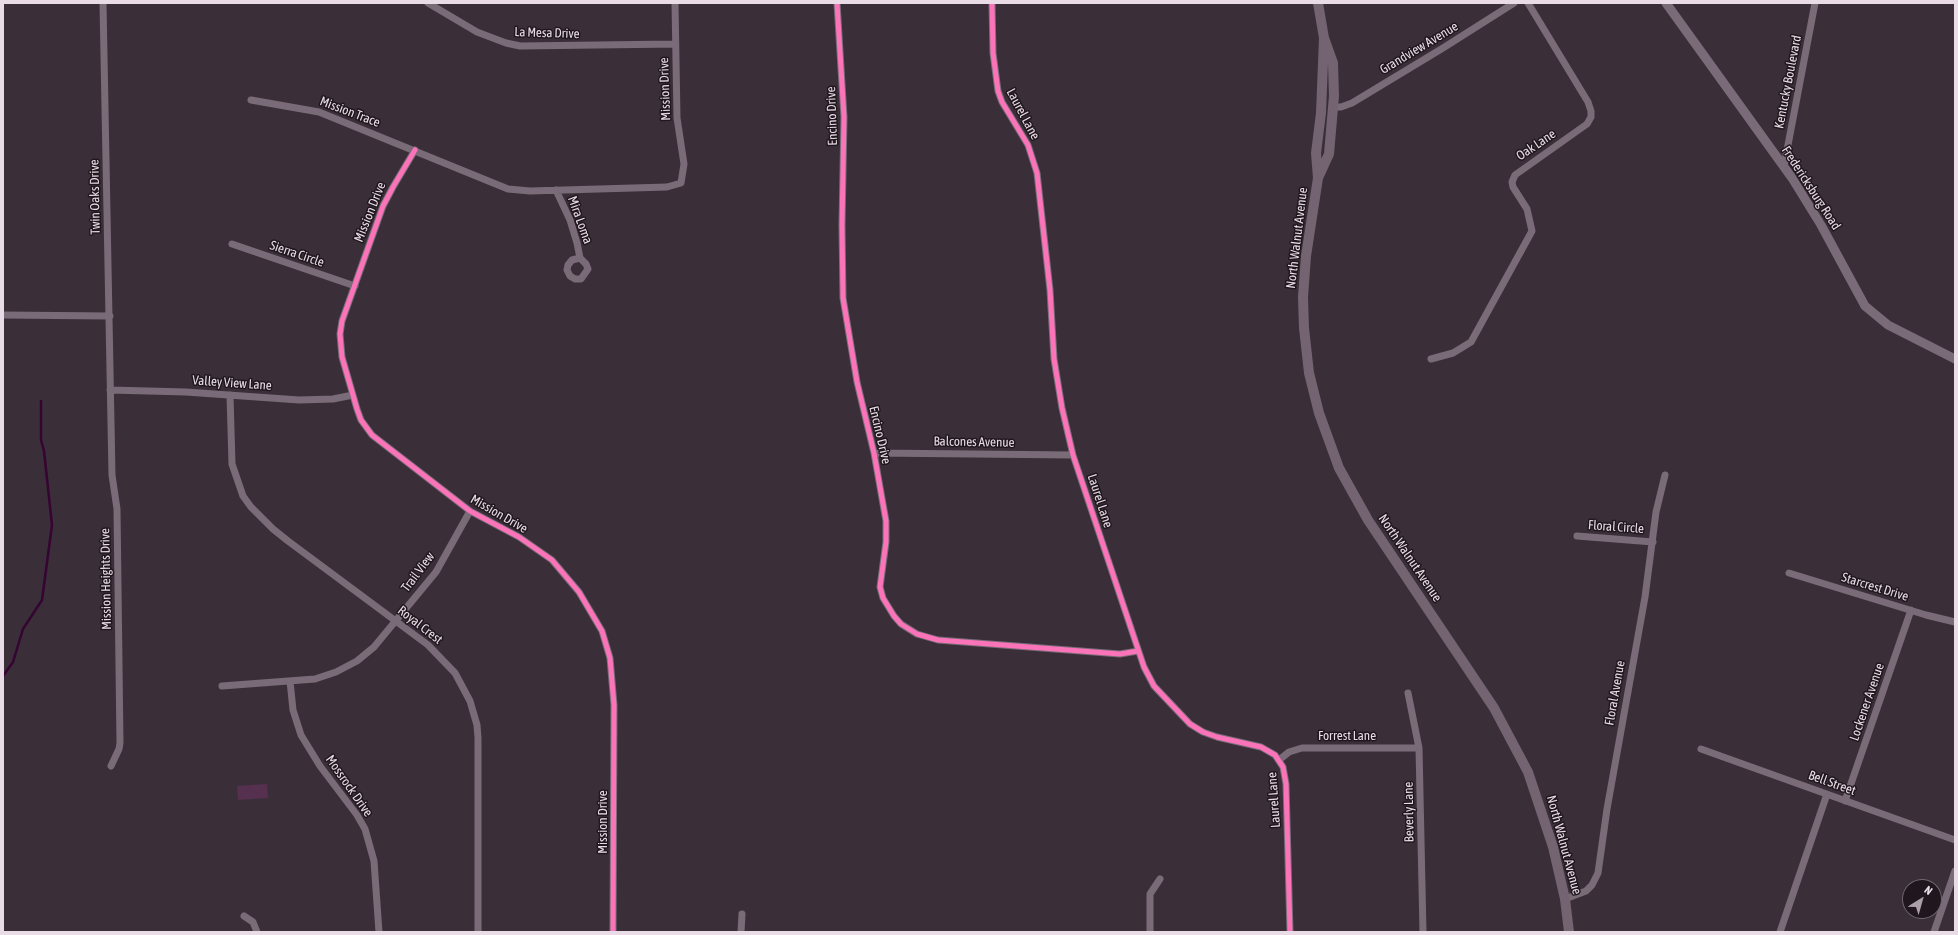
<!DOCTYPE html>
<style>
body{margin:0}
#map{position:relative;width:1958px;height:935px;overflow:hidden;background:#3a2f38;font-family:"Asap Condensed",sans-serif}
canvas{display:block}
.frame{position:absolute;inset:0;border:4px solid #e9dce6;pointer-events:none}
.north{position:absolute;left:1902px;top:879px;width:40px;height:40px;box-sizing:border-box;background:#20171e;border:1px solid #70666e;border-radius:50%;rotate:37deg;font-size:11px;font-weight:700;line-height:16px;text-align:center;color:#e9dce6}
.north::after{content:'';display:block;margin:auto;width:14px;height:18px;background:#ac9fa9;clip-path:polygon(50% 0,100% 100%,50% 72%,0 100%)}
</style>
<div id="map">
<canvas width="1958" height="935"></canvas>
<div class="frame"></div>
<div class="north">N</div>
</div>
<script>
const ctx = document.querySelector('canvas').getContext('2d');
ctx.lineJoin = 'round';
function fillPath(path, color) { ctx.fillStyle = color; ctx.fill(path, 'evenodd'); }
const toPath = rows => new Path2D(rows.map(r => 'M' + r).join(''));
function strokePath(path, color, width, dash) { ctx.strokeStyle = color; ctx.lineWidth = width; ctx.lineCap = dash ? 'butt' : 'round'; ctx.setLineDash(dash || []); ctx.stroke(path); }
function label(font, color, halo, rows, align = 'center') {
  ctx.font = font + ' "Asap Condensed",sans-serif'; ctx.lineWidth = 3; ctx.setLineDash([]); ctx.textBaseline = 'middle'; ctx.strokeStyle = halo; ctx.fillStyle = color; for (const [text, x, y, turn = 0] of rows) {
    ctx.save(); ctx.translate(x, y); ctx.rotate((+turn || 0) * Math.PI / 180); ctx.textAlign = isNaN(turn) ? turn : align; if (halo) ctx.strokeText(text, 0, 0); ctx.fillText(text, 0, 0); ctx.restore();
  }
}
const green = toPath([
 [267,784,268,798,238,800,237,786]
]);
const stream = toPath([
 [3,676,13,662,23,629,42,600,52,525,44,451,41,440,41,401]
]);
const minor = toPath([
 [103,3,112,475,117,509,120,743,119,749,111,766],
 [428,3,477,32,506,43,520,46,675,44],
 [837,3,844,117,842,225,843,298,857,382,874,453,886,521,886,542,880,587,883,598,894,616,901,624,917,634,938,640,1120,654,1138,651],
 [992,3,993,53,998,91,1002,102,1028,145,1037,173,1050,290,1054,359,1062,408,1073,455,1144,667,1154,686,1190,724,1203,732,1217,737,1261,747,1275,755,1283,767,1286,784,1290,932],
 [251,100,319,112,508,189,530,191,667,187,681,183,684,164,677,118,675,3],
 [1333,107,1341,107,1352,103,1443,48,1514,3],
 [415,150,393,187,383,206,342,321,340,334,342,357,357,409,361,420,372,435,470,511,519,537,552,560,579,592,602,631,610,658,614,705,613,932],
 [1784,166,1815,3],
 [556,190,570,220,577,243,580,258,572,260,568,265,567,270,570,276,575,279,581,279,588,269,586,264,580,258],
 [232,244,355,286],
 [3,315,110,316],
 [1431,359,1453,353,1471,342,1532,231,1527,209,1513,187,1512,182,1515,175,1587,124,1591,117,1591,111,1588,102,1528,3],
 [110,390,186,392,299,400,333,399,353,395],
 [230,395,232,464,243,496,251,507,273,529,288,541,428,645,455,673,470,701,477,725,478,738,478,932],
 [874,453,1073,455],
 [1577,536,1653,542],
 [1789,573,1926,615,1955,622],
 [290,681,293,710,301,735,320,766,357,815,365,829,374,861,379,932],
 [222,686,315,679,336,672,357,661,374,647,436,572,470,511],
 [1408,693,1419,748,1423,932],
 [1701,749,1955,840],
 [1279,760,1289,752,1302,748,1419,748],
 [1845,801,1911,610],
 [1565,899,1586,891,1592,885,1598,873,1607,809,1645,597,1656,512,1665,475],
 [244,916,253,922,257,932],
 [741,932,742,914],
 [1150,932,1150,894,1160,879],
 [1780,932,1827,794],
 [1934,932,1955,871]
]);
const tertiary = toPath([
 [1666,3,1792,178,1821,225,1865,306,1888,325,1955,359]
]);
const secondary = toPath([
 [1318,3,1324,38,1321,113,1316,153,1318,178],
 [1324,38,1333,63,1334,96,1329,154,1318,178,1306,256,1303,297,1304,328,1309,373,1319,413,1339,468,1368,520,1494,708,1528,772,1553,847,1565,899,1569,932]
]);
const cycleway = toPath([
 [837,3,844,117,842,225,843,298,857,382,874,453,886,521,886,542,880,587,883,598,894,616,901,624,917,634,938,640,1120,654,1138,651],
 [992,3,993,53,998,91,1002,102,1028,145,1037,173,1050,290,1054,359,1062,408,1073,455,1144,667,1154,686,1190,724,1203,732,1217,737,1261,747,1275,755,1283,767,1286,784,1290,932],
 [415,150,393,187,383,206,342,321,340,334,342,357,357,409,361,420,372,435,470,511,519,537,552,560,579,592,602,631,610,658,614,705,613,932]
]);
const streetNames = [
 ["La Mesa Drive",547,33,2],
 ["Grandview Avenue",1419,48,-31],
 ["Kentucky Boulevard",1788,82,-79],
 ["Mission Drive",665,89,-92],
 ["Mission Trace",350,112,21],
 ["Laurel Lane",1023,114,62],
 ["Encino Drive",832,116,-92],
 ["Oak Lane",1536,145,-34],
 ["Fredericksburg Road",1811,188,57],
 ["Twin Oaks Drive",95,197,-91],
 ["Mission Drive",370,212,-68],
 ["Mira Loma",580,220,70],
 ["North Walnut Avenue",1297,238,-83],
 ["Sierra Circle",297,254,19],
 ["Valley View Lane",232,383,4],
 ["Encino Drive",880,435,77],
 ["Balcones Avenue",974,442,1],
 ["Laurel Lane",1100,501,72],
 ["Mission Drive",499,514,30],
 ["Floral Circle",1616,527,4],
 ["North Walnut Avenue",1410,558,56],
 ["Trail View",418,572,-53],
 ["Mission Heights Drive",106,579,-91],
 ["Starcrest Drive",1875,587,17],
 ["Royal Crest",420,625,38],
 ["Floral Avenue",1615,693,-80],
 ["Lockener Avenue",1867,702,-71],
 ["Forrest Lane",1347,736],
 ["Bell Street",1832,783,20],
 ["Mossrock Drive",349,786,55],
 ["Laurel Lane",1274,800,-94],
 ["Beverly Lane",1409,812,-91],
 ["Mission Drive",603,822,-90],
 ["North Walnut Avenue",1564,845,75]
];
fillPath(green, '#55304f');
strokePath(stream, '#360432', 2.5);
strokePath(minor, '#7a6b78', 7);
strokePath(tertiary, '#7a6b78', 9);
strokePath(secondary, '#746471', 10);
strokePath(cycleway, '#fb73b8', 5);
label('13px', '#e9dce6', '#20171e', streetNames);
</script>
